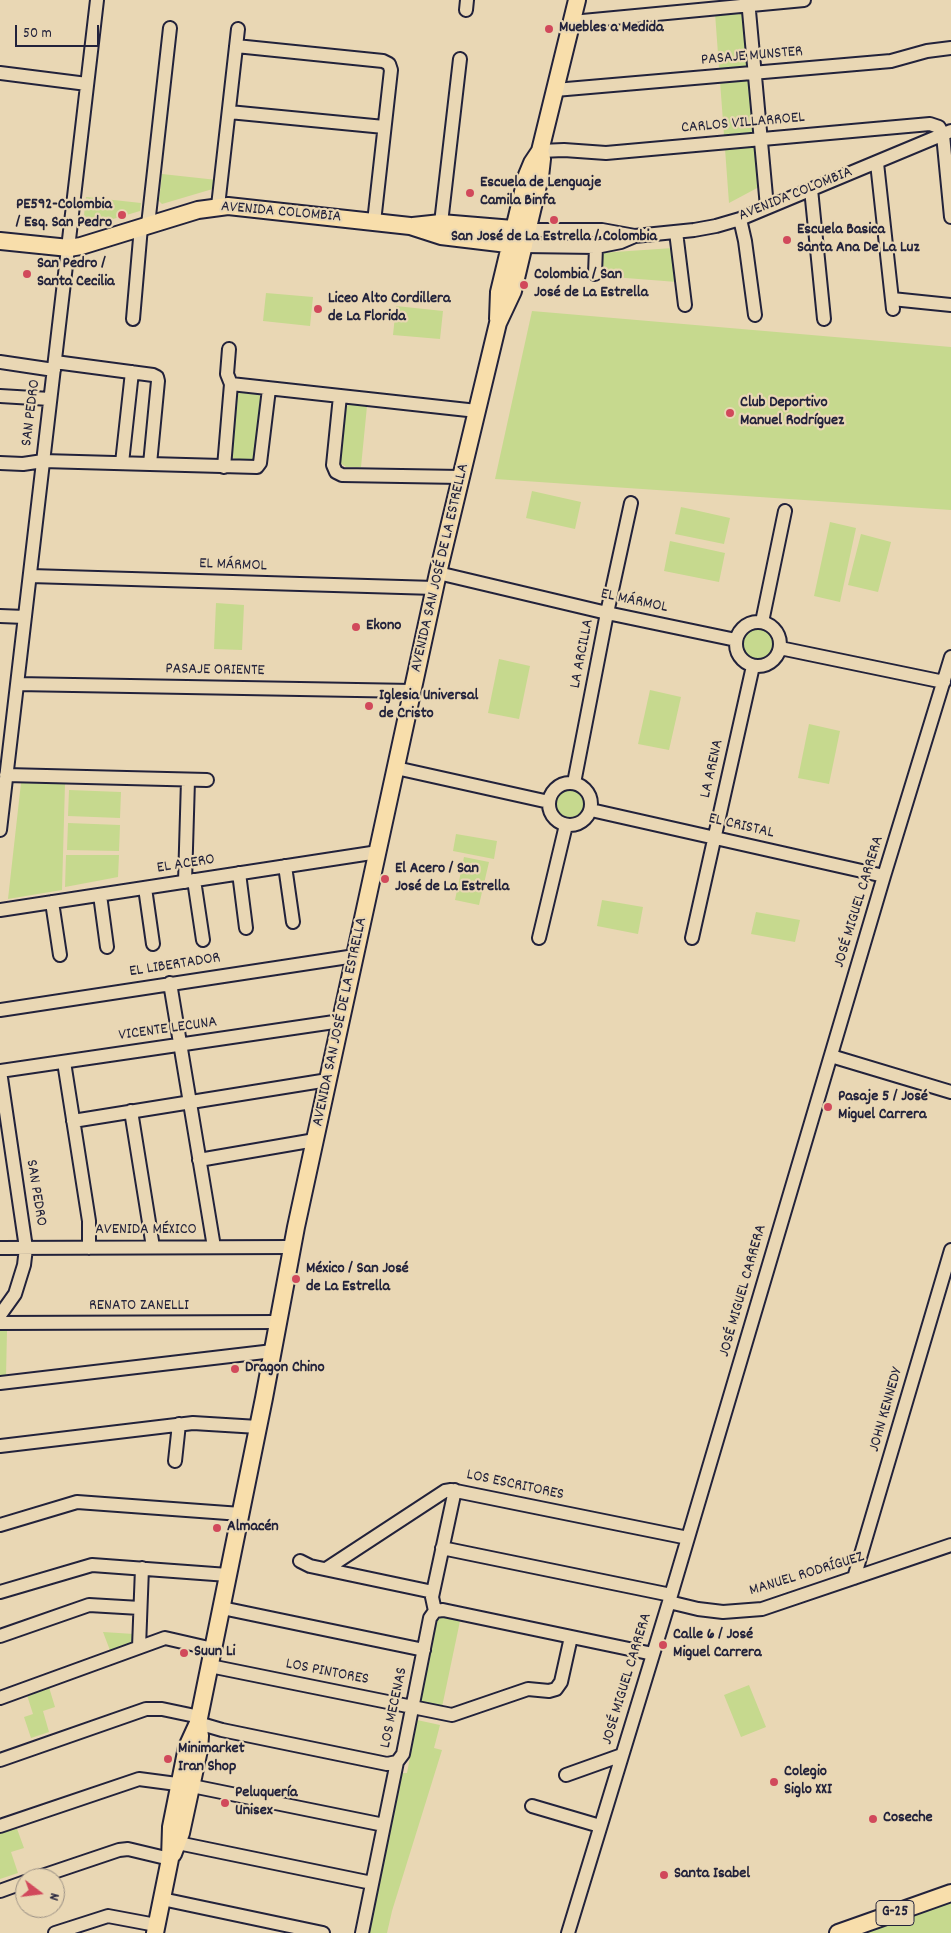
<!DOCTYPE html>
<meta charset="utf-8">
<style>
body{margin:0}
#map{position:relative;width:951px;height:1933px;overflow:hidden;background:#e9d7b4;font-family:Dekko,sans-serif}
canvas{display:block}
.north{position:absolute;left:15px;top:1868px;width:50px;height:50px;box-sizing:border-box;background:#e9d7b4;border:1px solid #998f84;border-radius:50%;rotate:105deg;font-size:14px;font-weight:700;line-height:20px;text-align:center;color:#22223b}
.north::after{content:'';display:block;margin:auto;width:18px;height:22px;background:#d1495b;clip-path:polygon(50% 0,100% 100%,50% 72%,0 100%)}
.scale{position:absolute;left:15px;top:25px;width:84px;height:22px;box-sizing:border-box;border:2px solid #22223b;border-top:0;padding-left:6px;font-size:15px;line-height:18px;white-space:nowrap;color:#22223b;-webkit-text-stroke:4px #e9d7b4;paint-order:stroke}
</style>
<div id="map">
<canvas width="951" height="1933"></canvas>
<div class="north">N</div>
<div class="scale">50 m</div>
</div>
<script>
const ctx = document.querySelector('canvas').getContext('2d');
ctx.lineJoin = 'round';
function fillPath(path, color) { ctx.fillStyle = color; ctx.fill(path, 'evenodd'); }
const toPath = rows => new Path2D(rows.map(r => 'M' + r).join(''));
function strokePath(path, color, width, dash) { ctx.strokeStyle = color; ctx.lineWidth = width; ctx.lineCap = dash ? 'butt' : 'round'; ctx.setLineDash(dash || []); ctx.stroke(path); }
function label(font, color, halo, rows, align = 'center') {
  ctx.font = font + ' Dekko,sans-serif'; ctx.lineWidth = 4.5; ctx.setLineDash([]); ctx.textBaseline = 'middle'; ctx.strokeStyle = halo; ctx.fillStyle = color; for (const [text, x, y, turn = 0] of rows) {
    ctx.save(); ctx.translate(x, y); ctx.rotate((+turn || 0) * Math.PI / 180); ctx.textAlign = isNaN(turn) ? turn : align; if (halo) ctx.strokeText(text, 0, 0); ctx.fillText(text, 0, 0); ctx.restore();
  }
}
const green = toPath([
 [745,10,759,187,729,203,715,13],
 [162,174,217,180,216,188,162,204,159,201],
 [86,197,141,203,140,211,86,227,83,224],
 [673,248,677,282,600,276,600,253],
 [266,293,313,297,310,326,263,321],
 [396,306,443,311,440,339,393,335],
 [532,311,951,347,951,510,495,479],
 [236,390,264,393,257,461,229,458],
 [349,404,367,406,361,467,346,467,339,462,345,409],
 [532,491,581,502,575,529,526,518],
 [681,507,730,518,724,544,675,534],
 [830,522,856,528,840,602,814,596],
 [861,534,891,542,878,592,848,585],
 [670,541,725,553,719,582,664,571],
 [216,603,244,605,242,650,214,649],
 '740 644a18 18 0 1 1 36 0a18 18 0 1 1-36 0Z',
 [499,659,530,666,519,719,488,713],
 [650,690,681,697,669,750,638,744],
 [809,724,840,731,829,784,798,778],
 [21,783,65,784,62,890,8,899],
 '555 804a16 16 0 1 1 32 0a16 16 0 1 1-32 0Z',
 [69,790,121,792,120,818,68,816],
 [68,823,120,825,119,851,67,850],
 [456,834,497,841,494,859,453,851],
 [66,855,119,855,118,877,65,887],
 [464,857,489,862,479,905,455,900],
 [602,900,643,907,638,934,597,926],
 [756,912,800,920,795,942,751,934],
 [0,1330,7,1330,6,1377,0,1378],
 [438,1616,460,1621,442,1707,420,1702],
 [103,1632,134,1634,134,1646,111,1653],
 [48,1684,55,1707,43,1711,49,1732,31,1738,24,1717,33,1714,26,1692],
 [749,1685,766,1727,741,1737,724,1695],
 [417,1720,440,1725,434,1748,442,1750,392,1911,387,1933,369,1933,402,1773,407,1773],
 [16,1826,24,1848,11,1852,18,1873,0,1879,0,1831],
 [951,1902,951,1933,865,1933,945,1904]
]);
const minor = toPath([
 [748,0,767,207],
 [466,10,467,0],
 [572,22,804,0],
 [236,46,383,61,389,64,391,70,374,222],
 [0,73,87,84],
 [555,90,891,61,927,51,951,48],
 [229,112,384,127],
 [540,151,564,150,606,153,930,124,939,127,943,135,951,217],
 [877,163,893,309],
 [811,189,824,319],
 [218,206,238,29],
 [740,219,745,241,755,315],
 [441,223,460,59],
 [148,225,170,28],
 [528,230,602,230,635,236,694,230,716,226,740,219,951,131],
 [676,232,685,305],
 [524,246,596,247,621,242,635,236],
 [595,274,596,247],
 [892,299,951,305],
 [133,319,141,227],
 [0,362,54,370],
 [55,362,153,375,157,377,158,381,150,464],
 [231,384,477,411],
 [0,396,50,399],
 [340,396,333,465,336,472,342,475,461,477],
 [0,463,23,464,43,461,257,467,260,463,269,389],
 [122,463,132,372],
 [224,467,231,384,227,374,229,349],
 [438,573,607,613,736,640],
 [30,576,435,588],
 [0,616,25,617],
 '736 644a22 22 0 1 1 44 0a22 22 0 1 1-44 0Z',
 [762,622,785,511],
 [780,648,944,682],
 [17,684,413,691],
 [396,768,549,802],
 [6,775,207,780],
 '549 804a21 21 0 1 1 42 0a21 21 0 1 1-42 0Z',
 [574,783,607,613,631,503],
 [591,810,884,876],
 [0,830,97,0],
 [285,866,293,922],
 [239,873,246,928],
 [194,880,203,940],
 [185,882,188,780],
 [145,888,153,944],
 [100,895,107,947],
 [52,902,60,955],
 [0,910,378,852],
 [539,938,566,825],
 [692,938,753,666],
 [170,983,214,1247],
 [0,1010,355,956],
 [831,1056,951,1092],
 [64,1062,89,1221,89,1248],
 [0,1071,341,1021],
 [0,1071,26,1248,24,1265,15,1294,0,1315],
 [131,1111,153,1247],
 [73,1121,328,1080],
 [199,1160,315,1140],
 [0,1248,292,1247],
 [0,1323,278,1322],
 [0,1383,273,1351],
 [0,1446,193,1423,258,1427],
 [175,1461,179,1424],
 [0,1525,77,1502,241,1514],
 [442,1548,671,1595],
 [300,1561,310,1566,433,1592],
 [326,1569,445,1491,451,1490,688,1538],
 [854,1578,951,1250],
 [0,1592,92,1565,228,1575],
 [669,1602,698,1609,723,1612,762,1609,951,1545],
 [222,1608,424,1650],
 [435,1611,443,1610,653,1654],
 [435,1611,432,1597,455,1490],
 [0,1636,89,1605,140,1608],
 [139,1647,142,1568],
 [210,1666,452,1715,528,1689,549,1691,556,1689,561,1682,571,1637],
 [0,1698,165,1638,213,1649],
 [198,1723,222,1730,387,1764,397,1762],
 [0,1760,146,1709,162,1709,200,1717],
 [566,1775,622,1755],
 [532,1806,600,1826],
 [0,1826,139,1779,192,1786,384,1825],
 [178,1843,372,1883],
 [36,1878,119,1850,128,1849,170,1859],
 [0,1891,25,1882],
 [162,1899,323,1933],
 [55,1933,108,1916,156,1925],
 [362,1933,397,1762,403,1754,430,1618,435,1611],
 [568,1933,669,1602,884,876,951,657]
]);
const major = toPath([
 [413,226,441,223,525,230],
 [0,241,69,248,81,246,198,210,228,206,410,226,441,236,524,246],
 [498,319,499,292,527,175,532,163,540,151,577,0],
 [173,1854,181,1833,199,1750,200,1736,198,1723],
 [155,1933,170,1859,171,1827,187,1747,198,1723,264,1398,296,1227,438,573,498,323,513,291,540,177,542,159,540,151],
 [838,1933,951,1893]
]);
const markers = [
 [549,29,5,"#d1495b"],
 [470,193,5,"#d1495b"],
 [122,215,5,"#d1495b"],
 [554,220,5,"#d1495b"],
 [787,240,5,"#d1495b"],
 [27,274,5,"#d1495b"],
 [524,285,5,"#d1495b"],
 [318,309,5,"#d1495b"],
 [730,413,5,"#d1495b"],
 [356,627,5,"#d1495b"],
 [369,706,5,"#d1495b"],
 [385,879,5,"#d1495b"],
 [828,1107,5,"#d1495b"],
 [296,1279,5,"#d1495b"],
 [235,1369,5,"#d1495b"],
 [217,1528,5,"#d1495b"],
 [663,1645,5,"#d1495b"],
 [184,1653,5,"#d1495b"],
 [168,1759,5,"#d1495b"],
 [774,1782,5,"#d1495b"],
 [225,1803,5,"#d1495b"],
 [873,1819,5,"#d1495b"],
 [664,1875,5,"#d1495b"]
];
const shields = [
 [895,1913,38]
];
const shieldNames = [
 ["G-25",895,1913]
];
const poiNames = [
 ["Muebles a Medida",559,29],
 ["Escuela de Lenguaje",480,184],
 ["Camila Binfa",480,202],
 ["PE592-Colombia",112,206,"right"],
 ["/ Esq. San Pedro",112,224,"right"],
 ["Escuela Basica",797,231],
 ["Santa Ana De La Luz",797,249],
 ["San José de La Estrella / Colombia",554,238,"center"],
 ["San Pedro /",37,265],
 ["Santa Cecilia",37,283],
 ["Colombia / San",534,276],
 ["José de La Estrella",534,294],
 ["Liceo Alto Cordillera",328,300],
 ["de La Florida",328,318],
 ["Club Deportivo",740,404],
 ["Manuel Rodríguez",740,422],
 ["Ekono",366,627],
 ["Iglesia Universal",379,697],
 ["de Cristo",379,715],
 ["El Acero / San",395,870],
 ["José de La Estrella",395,888],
 ["Pasaje 5 / José",838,1098],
 ["Miguel Carrera",838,1116],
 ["México / San José",306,1270],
 ["de La Estrella",306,1288],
 ["Dragon Chino",245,1369],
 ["Almacén",227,1528],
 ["Calle 6 / José",673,1636],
 ["Miguel Carrera",673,1654],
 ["Suun Li",194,1653],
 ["Minimarket",178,1750],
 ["Iran Shop",178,1768],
 ["Colegio",784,1773],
 ["Siglo XXI",784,1791],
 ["Peluquería",235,1794],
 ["Unisex",235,1812],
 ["Coseche",883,1819],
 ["Santa Isabel",674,1875]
];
const streetNames = [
 ["PASAJE MUNSTER",752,57,-5],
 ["CARLOS VILLARROEL",743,124,-5],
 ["AVENIDA COLOMBIA",796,195,-22],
 ["AVENIDA COLOMBIA",281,213,5],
 ["SAN PEDRO",32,413,-83],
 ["EL MÁRMOL",233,566,2],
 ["AVENIDA SAN JOSÉ DE LA ESTRELLA",441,568,-77],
 ["EL MÁRMOL",634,602,12],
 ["LA ARCILLA",583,654,-79],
 ["PASAJE ORIENTE",215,671,1],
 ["LA ARENA",713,769,-77],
 ["EL CRISTAL",741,827,13],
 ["EL ACERO",186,865,-9],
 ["JOSÉ MIGUEL CARRERA",860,902,-73],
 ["EL LIBERTADOR",175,966,-9],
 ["AVENIDA SAN JOSÉ DE LA ESTRELLA",341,1022,-78],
 ["VICENTE LECUNA",168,1030,-8],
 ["SAN PEDRO",35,1193,81],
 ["AVENIDA MÉXICO",146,1231],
 ["JOSÉ MIGUEL CARRERA",744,1291,-74],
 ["RENATO ZANELLI",139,1307],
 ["JOHN KENNEDY",887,1410,-74],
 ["LOS ESCRITORES",515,1486,12],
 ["MANUEL RODRÍGUEZ",807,1575,-17],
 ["LOS PINTORES",327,1673,11],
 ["JOSÉ MIGUEL CARRERA",628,1679,-73],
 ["LOS MECENAS",395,1708,-78]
];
fillPath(green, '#c6d98e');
strokePath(minor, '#22223b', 16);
strokePath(major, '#22223b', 20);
strokePath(minor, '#e9d7b4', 12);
strokePath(major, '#f8deab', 16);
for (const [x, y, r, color] of markers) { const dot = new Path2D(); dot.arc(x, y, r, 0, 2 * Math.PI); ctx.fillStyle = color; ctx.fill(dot); strokePath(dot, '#e9d7b4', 2); }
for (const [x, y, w] of shields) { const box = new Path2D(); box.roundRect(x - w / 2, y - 12.5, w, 25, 4); ctx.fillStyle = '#e9d7b4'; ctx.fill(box); strokePath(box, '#22223b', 1); }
label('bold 15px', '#22223b', null, shieldNames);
label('bold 16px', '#22223b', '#e9d7b4', poiNames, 'left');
label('16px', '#22223b', '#e9d7b4', streetNames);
</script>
